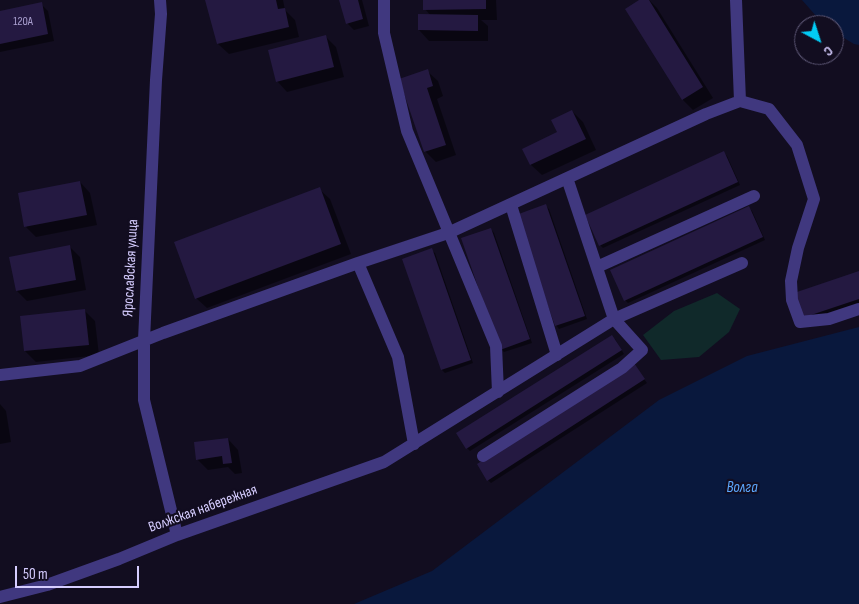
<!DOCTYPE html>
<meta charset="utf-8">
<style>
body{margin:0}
#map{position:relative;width:859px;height:604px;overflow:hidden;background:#120d20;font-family:"Sofia Sans Condensed",sans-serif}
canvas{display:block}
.north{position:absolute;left:794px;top:15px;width:50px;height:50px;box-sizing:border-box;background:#120d20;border:1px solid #605a79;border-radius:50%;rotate:140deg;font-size:14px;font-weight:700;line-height:20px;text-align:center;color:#d6cdff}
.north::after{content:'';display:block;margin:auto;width:18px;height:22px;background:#02cbf5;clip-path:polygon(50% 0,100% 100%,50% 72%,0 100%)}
.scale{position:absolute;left:15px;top:566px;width:124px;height:22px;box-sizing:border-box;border:2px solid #d6cdff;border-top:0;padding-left:6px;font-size:15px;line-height:18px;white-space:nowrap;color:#d6cdff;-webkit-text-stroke:4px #120d20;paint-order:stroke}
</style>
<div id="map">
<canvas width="859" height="604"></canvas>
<div class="north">С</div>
<div class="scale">50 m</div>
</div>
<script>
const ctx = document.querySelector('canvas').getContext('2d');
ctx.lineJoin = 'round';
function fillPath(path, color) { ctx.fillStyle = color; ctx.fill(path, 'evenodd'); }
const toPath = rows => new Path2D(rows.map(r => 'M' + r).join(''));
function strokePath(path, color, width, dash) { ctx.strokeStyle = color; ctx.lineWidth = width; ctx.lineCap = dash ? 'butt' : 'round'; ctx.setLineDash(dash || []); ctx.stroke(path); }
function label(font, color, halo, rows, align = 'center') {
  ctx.font = font + ' "Sofia Sans Condensed",sans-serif'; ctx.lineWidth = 4.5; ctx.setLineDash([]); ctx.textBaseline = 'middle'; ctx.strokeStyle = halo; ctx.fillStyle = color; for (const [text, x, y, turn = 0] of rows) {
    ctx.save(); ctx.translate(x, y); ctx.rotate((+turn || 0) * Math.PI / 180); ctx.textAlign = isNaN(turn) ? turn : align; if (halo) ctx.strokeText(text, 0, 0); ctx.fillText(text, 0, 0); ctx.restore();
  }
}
const green = toPath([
 [717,293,740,309,729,332,699,357,661,360,643,335,674,311]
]);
const water = toPath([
 [802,0,859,0,859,45,854,44,834,32,834,25,824,25],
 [859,327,859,604,354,604,432,571,659,400,747,356]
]);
const shadow = toPath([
 [207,0,283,0,285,10,295,20,299,37,229,54,218,44],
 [341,0,362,0,369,26,354,30,347,23],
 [425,0,496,0,497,20,481,20,488,26,488,41,429,41,419,30,431,16,425,9],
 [642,0,649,0,657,8,713,98,693,110,683,100],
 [41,4,48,11,54,41,0,52,0,12],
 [325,36,336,47,344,77,287,92,277,81],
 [427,71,438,81,443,96,437,99,456,155,436,162,425,151],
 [572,111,583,122,596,150,542,175,531,165,524,149,558,133],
 [724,153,727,156,740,185,603,248,600,245],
 [80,182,90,193,97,225,36,237,26,227],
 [319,189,330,199,351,254,207,308,196,298],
 [546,206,549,209,587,319,559,329,556,325],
 [749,208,752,211,765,240,628,303,625,300],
 [491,229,494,233,532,343,504,352,501,349],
 [70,247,80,257,86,290,27,301,17,291],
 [431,250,435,253,473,363,445,373,442,370],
 [859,272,859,303,806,320],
 [85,311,95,321,99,355,36,362,25,351,22,317],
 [615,339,624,354,470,451,467,448],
 [634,365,647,383,491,483,488,480],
 [0,404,6,411,11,442,0,444],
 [228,439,238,450,242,473,235,474,228,467,208,470,197,459]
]);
const building = toPath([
 [205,0,276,0,278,9,285,8,289,27,217,44],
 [339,0,358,0,363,19,346,24],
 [423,0,486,0,486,9,423,10],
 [639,0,649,0,703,87,682,100,625,9],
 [42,2,48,34,0,44,0,11],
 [418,14,478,15,478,31,418,30],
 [326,35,334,67,276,82,268,50],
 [428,69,433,86,427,88,446,145,424,152,399,79],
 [572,110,586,139,530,165,522,149,557,132,551,120],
 [724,151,738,182,599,246,585,215],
 [80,181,87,215,24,227,18,193],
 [320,187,341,244,195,299,174,242],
 [546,204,585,316,555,326,516,215],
 [749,206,763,237,624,301,610,270],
 [491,228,530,339,500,350,461,238],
 [70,245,76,280,16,291,9,257],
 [432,248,471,360,441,370,402,259],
 [859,271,859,299,802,318,794,293],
 [85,309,89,345,24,351,20,316],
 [612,335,622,350,466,449,456,433],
 [634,363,645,379,487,481,477,464],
 [228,438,232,463,223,464,222,456,196,460,194,442]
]);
const minor = toPath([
 [160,0,161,14,156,80,144,340,144,400,177,535],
 [384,0,384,33,407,131,496,346,498,392],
 [740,101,769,109,797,145,814,199,798,248,791,281,792,300,800,322,829,319,859,309],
 [511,205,557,355],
 [358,263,398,357,414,444],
 [597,267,754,196],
 [0,375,80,366,163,333,358,263,448,233,706,114,740,101,736,0],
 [483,456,622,368,642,350,614,319,567,178],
 [0,597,47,585,119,559,177,535,384,462,614,319,742,263]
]);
const numberNames = [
 ["120А",23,22]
];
const streetNames = [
 ["Ярославская улица",131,268,-87],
 ["Волжская набережная",203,509,-20]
];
const waterNames = [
 ["Волга",742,488]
];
fillPath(green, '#10292a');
fillPath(water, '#09183d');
fillPath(shadow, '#0007');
fillPath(building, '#241941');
strokePath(minor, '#40387f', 12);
label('12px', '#aaa0d0', null, numberNames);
label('15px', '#d6cdff', '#120d20', streetNames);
label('italic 16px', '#5ca7fd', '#120d20', waterNames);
</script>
